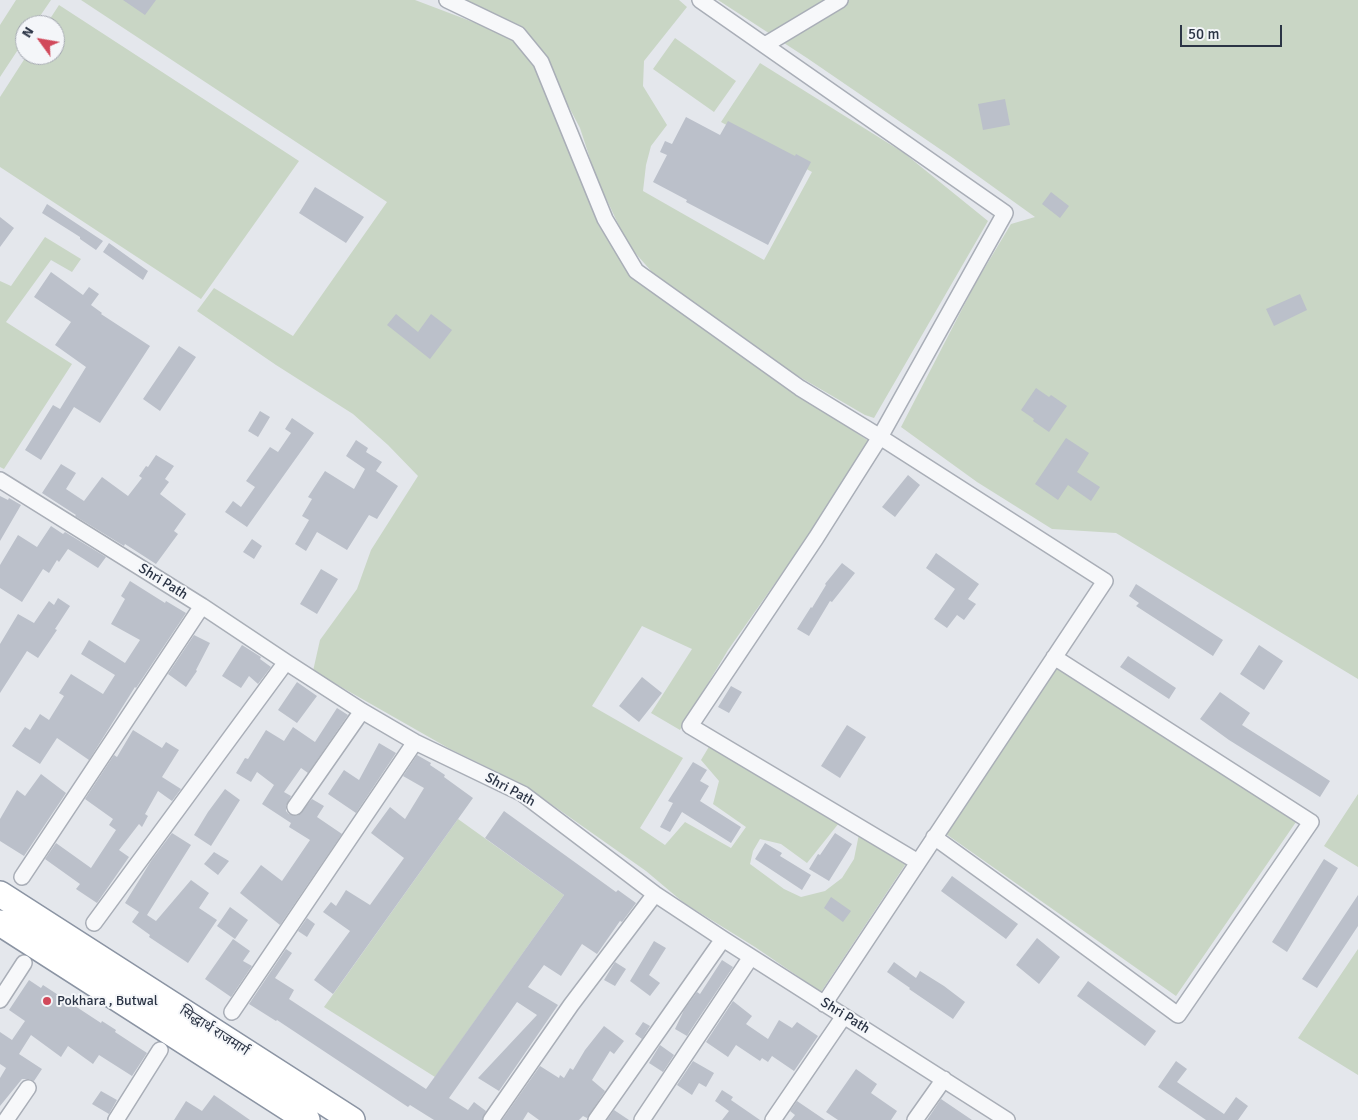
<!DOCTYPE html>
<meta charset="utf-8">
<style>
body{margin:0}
#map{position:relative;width:1358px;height:1120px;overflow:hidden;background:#e4e7ec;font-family:Signika,sans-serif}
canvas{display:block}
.north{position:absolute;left:15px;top:15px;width:50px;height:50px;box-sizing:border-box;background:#f4f6f9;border:1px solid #a4a8b1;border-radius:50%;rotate:302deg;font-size:14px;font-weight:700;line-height:20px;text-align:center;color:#2b3445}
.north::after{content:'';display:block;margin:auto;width:18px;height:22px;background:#d1495b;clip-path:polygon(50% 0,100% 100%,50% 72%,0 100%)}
.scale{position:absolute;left:1180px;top:25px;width:102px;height:22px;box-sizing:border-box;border:2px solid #2b3445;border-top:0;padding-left:6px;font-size:15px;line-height:18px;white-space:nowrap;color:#2b3445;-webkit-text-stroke:4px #f4f6f9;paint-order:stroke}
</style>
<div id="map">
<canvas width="1358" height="1120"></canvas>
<div class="north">N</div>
<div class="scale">50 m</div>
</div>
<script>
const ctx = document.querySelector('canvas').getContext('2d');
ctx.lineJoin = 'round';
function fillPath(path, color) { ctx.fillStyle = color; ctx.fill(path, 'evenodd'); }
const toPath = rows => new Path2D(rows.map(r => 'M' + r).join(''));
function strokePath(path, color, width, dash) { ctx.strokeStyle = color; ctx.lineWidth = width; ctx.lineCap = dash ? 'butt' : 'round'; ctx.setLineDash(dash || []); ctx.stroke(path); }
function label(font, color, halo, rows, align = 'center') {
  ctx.font = font + ' Signika,"Noto Sans Devanagari",sans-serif'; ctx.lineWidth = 4; ctx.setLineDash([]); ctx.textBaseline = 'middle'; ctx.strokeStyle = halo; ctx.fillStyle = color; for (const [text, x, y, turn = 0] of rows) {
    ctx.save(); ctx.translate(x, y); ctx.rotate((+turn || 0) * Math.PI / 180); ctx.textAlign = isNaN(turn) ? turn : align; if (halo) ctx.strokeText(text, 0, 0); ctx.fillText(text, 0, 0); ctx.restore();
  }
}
const green = toPath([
 [16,0,51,0,34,25,25,25,25,39,0,77,0,25],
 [81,0,415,0,510,36,537,66,566,130,599,226,630,273,764,370,873,444,728,650,680,730,651,713,692,649,642,626,592,706,683,758,640,828,665,845,685,822,731,848,746,827,713,804,719,781,701,760,710,745,839,823,807,863,781,844,760,839,753,851,750,864,784,889,801,897,825,891,842,878,854,859,859,834,907,862,821,992,755,947,684,903,646,871,524,785,450,749,313,671,320,640,357,589,371,550,418,476,388,445,353,414,276,365,197,311,214,288,293,336,387,202],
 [461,0,679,0,687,7,644,61,643,86,667,125,651,146,646,165,643,191,764,260,812,172,721,122,760,63,904,153,988,221,874,418,865,415,767,358,653,273,628,245,596,177,580,128,543,58],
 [718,0,1358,0,1358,679,1116,533,1052,529,977,482,901,427,975,284,1011,224,1035,217,953,158,807,58],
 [59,5,299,161,201,299,0,167,0,97,27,55,55,55,55,25,46,25],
 [675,38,736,81,714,112,653,69],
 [45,237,81,259,72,272,51,260,6,322,72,364,4,469,0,467,0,281,11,286],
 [1056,664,1296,822,1176,996,946,834],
 [1358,794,1358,867,1324,846],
 [458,819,564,895,435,1077,324,1007],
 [1358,949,1358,1075,1298,1038]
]);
const building = toPath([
 [123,0,156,0,145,15],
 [1005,99,1010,125,983,130,978,104],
 [686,117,720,135,728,121,795,156,796,154,811,162,768,245,686,202,687,200,653,182,667,155,660,152,665,141,672,144],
 [315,187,364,217,346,243,299,213],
 [1051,192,1069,206,1060,218,1042,204],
 [47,204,103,241,96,250,80,239,80,237,42,213],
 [0,217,14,228,0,247],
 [109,243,148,271,143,280,103,252],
 [51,272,83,295,89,287,99,294,91,305,102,313,101,314,150,346,100,423,74,407,41,460,25,450,53,405,60,409,86,367,55,345,71,322,34,297],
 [1300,294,1307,310,1274,326,1266,309],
 [396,314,418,332,431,314,452,330,430,359,387,325],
 [179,346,196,357,160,411,143,399],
 [1036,388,1049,397,1051,395,1067,406,1049,432,1033,421,1034,419,1021,410],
 [260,411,270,417,258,437,248,431],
 [292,418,314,433,247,527,225,512,233,501,241,507,255,487,246,481,270,447,278,452,291,433,285,429],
 [1066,438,1089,453,1077,472,1100,487,1091,501,1068,485,1058,500,1035,484],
 [356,440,368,448,366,452,382,462,376,471,398,486,377,519,369,515,347,550,317,532,306,551,295,544,309,520,302,516,312,499,308,497,325,471,354,489,365,469,346,456],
 [156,455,174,466,165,479,169,482,160,494,186,514,174,531,178,534,156,564,125,544,124,546,75,516,76,515,42,493,61,464,76,473,66,489,84,501,102,477,128,496,142,478,139,476,146,466,148,467],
 [908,475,920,485,895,517,882,507],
 [0,496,8,500,9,498,21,505,0,541],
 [51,526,63,534,65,532,106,557,98,568,68,549,59,562,57,560,49,573,43,569,22,602,0,588,0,565,18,535,37,547],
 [252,539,262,546,254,559,243,552],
 [936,553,979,584,968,599,976,604,964,620,957,615,947,628,934,619,955,589,926,568],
 [842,563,855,573,832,602,830,601,809,636,797,629,811,607,812,608,826,585,825,584],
 [321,569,338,579,317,614,300,604],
 [130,581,165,603,166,601,186,613,136,688,135,687,89,760,57,738,40,764,12,746,25,727,30,730,40,714,49,720,64,696,59,693,71,674,103,694,115,675,81,654,89,640,125,663,140,640,111,624,125,599,121,596],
 [1136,584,1223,640,1213,656,1136,606,1139,603,1129,596],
 [58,598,70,606,55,629,57,630,38,658,27,651,0,693,0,644,18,614,34,623,49,601,54,605],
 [194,635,210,643,196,670,197,671,186,687,168,674],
 [242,645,261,657,260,659,271,667,258,684,249,676,241,688,222,676],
 [1259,645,1283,661,1264,690,1240,674],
 [1128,656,1176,688,1169,699,1120,667],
 [642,677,662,693,639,722,619,706],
 [297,682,317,696,297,723,278,710],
 [731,686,742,692,729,713,718,707],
 [1220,692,1250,713,1242,725,1330,781,1320,797,1229,740,1200,719],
 [337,708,348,715,308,773,301,768,284,792,291,796,286,806,286,811,289,814,294,816,299,815,312,799,324,806,317,817,342,834,280,925,240,893,261,865,282,881,310,840,289,827,291,823,262,804,274,785,257,772,251,782,236,773,245,758,248,759,266,730,284,741,293,727,315,742],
 [847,725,866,737,840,778,821,766],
 [133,730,162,748,166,742,179,750,162,777,181,789,172,801,158,791,145,814,148,816,142,827,139,824,119,850,129,857,97,903,76,889,80,884,45,859,56,843,91,868,116,830,109,825,113,819,85,799,114,755,117,757],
 [379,743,396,753,356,813,328,794,344,770,359,780],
 [417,755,431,763,430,765,445,775,444,777,473,798,333,994,314,980,350,931,323,912,331,902,336,906,346,890,370,905,404,858,371,833,390,807,405,819,424,788,403,776],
 [693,762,707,770,700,781,709,786,700,801,741,827,731,843,682,812,670,832,660,827,673,803,668,801],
 [41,774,66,793,24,856,0,841,0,819,17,790,25,796],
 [225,789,240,800,211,846,194,835,208,812],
 [504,811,616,892,618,890,636,903,622,922,620,921,597,954,582,944,561,976,544,965,528,987,558,1005,499,1091,478,1078,537,1015,517,1002,449,1098,468,1110,474,1102,486,1111,482,1120,434,1120,410,1105,408,1107,277,1020,276,1021,249,1004,286,949,292,953,275,978,294,990,289,999,426,1089,564,895,485,838],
 [172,833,191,845,147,915,156,921,191,880,209,893,199,908,217,920,188,963,149,937,150,935,132,922,139,912,125,903,151,861],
 [835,833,852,844,829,881,809,869,818,854,820,855],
 [765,843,782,853,780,856,811,875,802,890,755,859],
 [214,852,229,861,218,875,204,864],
 [1324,859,1338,868,1287,952,1272,942],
 [952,876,1018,924,1006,939,941,891],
 [1358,895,1358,926,1317,988,1302,979],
 [831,897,851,911,843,922,824,908],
 [230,907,248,920,235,939,217,926],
 [307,918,315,924,307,937,298,931],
 [1037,938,1060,957,1039,984,1016,965],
 [233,939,250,951,243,961,252,966,231,997,205,979],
 [654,941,666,948,649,975,660,983,650,996,630,981],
 [722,960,733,967,690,1031,687,1036,675,1029,684,1010,697,992,700,994],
 [615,962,626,969,615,986,604,980],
 [894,962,916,978,920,971,944,986,965,1002,953,1019,909,989,910,988,887,972],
 [29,980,41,988,43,985,101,1023,102,1021,116,1030,115,1032,147,1053,132,1076,99,1055,93,1064,68,1046,61,1057,31,1035,19,1054,42,1069,34,1081,29,1079,22,1079,0,1106,0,1078,6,1068,0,1064,0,1032,12,1040,25,1021,9,1010],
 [1088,981,1156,1031,1145,1046,1077,996],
 [733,1001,752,1016,746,1024,768,1039,779,1020,792,1028,797,1022,818,1036,794,1071,772,1056,768,1062,762,1058,760,1061,736,1045,728,1057,706,1042],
 [643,1022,650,1026,642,1039,635,1034],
 [604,1026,624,1041,614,1054,610,1051,592,1080,605,1091,587,1118,583,1116,579,1120,539,1120,528,1112,523,1120,502,1120,540,1066,559,1078,560,1075,564,1078,570,1068,573,1070,585,1050],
 [660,1045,674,1055,663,1072,649,1063],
 [693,1061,714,1073,706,1087,699,1083,692,1095,677,1085],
 [1176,1061,1187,1069,1177,1082,1224,1114,1236,1097,1248,1106,1238,1120,1206,1120,1158,1087],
 [856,1069,877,1084,871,1093,897,1111,891,1120,838,1120,826,1112],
 [722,1090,733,1097,731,1100,760,1120,722,1120,729,1111,715,1101],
 [101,1091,117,1100,109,1114,92,1104],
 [214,1095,250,1120,174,1120,186,1101,202,1111],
 [941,1099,972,1120,927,1120],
 [797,1101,825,1120,791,1120,795,1115,790,1111],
 [614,1110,629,1120,607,1120]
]);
const minor = toPath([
 [447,0,518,34,541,62,605,219,636,271,800,388,880,437,1005,213,700,0],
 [765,45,840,0],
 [0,480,202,606,286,662,362,711,415,742,523,794,655,894,723,939,1007,1120],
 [295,807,362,711],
 [934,837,1053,923,1178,1015,1311,822,1054,657],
 [22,877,202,606],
 [94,923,286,662],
 [0,1000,24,963],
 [824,1004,1105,581,880,437,816,538,690,726,918,862],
 [232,1012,415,742],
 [6,1120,28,1088],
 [116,1120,160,1050],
 [491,1120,571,1005,655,894],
 [596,1120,723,939],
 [642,1120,751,957],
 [773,1120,844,1016],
 [915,1120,944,1079]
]);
const trunk = toPath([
 [0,894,352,1120],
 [0,923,307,1120]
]);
const markers = [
 [47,1001,5,"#d1495b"]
];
const streetNames = [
 ["Shri Path",163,582,32],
 ["Shri Path",510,790,29],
 ["Shri Path",845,1016,32],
 ["सिद्धार्थ राजमार्ग",214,1031,33]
];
const poiNames = [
 ["Pokhara , Butwal",57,1001]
];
fillPath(green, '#c9d6c5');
fillPath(building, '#bbc0ca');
strokePath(minor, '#a9aeb7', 18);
strokePath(trunk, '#8b94a3', 28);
strokePath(minor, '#f7f8fa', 15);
strokePath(trunk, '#fff', 25);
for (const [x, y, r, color] of markers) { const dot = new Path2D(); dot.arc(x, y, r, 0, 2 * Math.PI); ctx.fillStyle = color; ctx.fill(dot); strokePath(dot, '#f4f6f9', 2); }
label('14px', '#2b3445', '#f4f6f9', streetNames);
label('14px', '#2b3445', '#f4f6f9', poiNames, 'left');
</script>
